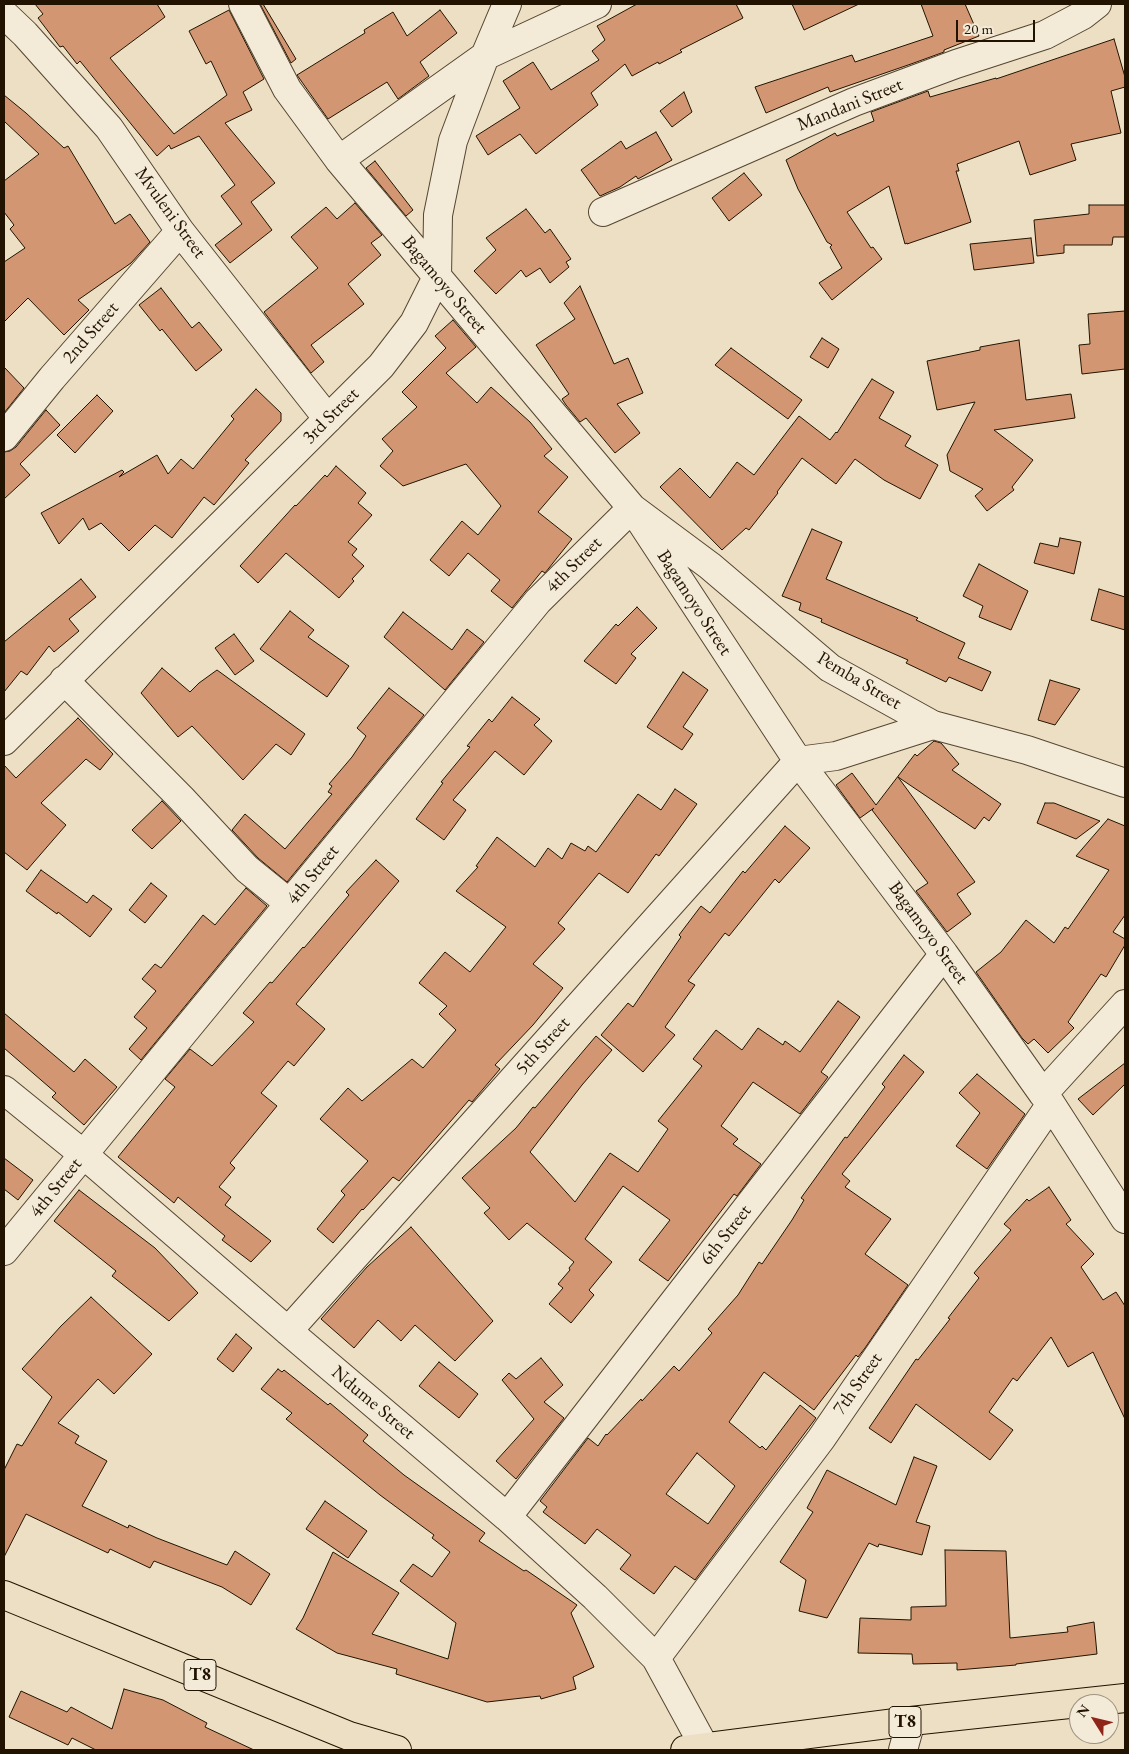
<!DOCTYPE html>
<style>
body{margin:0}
#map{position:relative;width:1129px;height:1754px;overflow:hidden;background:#eddfc3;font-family:"EB Garamond",serif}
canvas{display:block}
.frame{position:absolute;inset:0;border:5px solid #221300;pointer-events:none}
.north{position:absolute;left:1069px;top:1694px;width:50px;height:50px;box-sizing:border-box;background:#f3ead8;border:1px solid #9f9482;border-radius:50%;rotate:306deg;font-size:14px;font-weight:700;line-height:20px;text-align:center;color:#221300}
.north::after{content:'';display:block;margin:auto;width:18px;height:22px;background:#8f2418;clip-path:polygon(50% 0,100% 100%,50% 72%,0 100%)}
.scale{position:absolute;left:956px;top:20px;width:79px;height:22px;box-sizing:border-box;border:2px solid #221300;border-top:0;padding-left:6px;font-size:15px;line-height:18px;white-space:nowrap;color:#221300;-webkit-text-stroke:4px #f3ead8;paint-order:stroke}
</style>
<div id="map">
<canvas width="1129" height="1754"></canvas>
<div class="frame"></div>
<div class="north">N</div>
<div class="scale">20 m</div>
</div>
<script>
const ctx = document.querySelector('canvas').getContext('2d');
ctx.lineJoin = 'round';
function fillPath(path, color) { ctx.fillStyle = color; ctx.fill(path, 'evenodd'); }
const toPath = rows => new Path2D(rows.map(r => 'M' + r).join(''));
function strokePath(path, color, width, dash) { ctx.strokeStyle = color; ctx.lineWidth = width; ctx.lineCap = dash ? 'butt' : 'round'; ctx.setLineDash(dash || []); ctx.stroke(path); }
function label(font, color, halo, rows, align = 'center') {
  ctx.font = font + ' "EB Garamond",serif'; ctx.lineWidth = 4; ctx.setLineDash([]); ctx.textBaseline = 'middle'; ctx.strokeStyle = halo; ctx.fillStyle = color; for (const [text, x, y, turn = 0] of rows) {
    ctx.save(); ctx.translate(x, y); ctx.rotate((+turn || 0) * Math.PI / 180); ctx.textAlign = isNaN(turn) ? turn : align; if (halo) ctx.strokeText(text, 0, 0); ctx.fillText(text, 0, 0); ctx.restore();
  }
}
const building = toPath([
 [35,4,157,4,165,17,110,58,174,134,227,95,211,61,206,64,189,31,229,10,264,79,243,92,252,110,225,123,275,183,251,202,272,230,230,263,215,245,242,224,221,196,235,185,199,136,171,149,169,145,157,156,80,61,77,64,63,46,60,47,38,18,43,14,35,4],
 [260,4,263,4,296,59,291,63,260,4],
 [637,4,736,4,743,18,680,50,682,52,659,64,658,62,632,76,625,64,591,93,598,105,536,154,520,134,488,155,476,136,520,108,503,81,533,62,551,90,599,60,592,51,605,40,597,26,637,4],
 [792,4,859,4,804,30,792,4],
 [921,4,965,4,979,36,944,50,944,52,911,64,830,92,828,87,766,113,755,87,852,55,855,62,933,36,921,4],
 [440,10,457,33,420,62,429,76,398,99,387,82,328,119,297,75,365,33,364,30,393,12,407,36,440,10],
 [1114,39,1125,77,1125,87,1111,91,1121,133,1071,144,1076,160,1030,175,1019,141,957,164,959,171,956,171,971,222,907,244,907,243,905,244,889,186,847,212,871,248,873,247,882,259,832,300,819,283,842,268,830,247,832,245,827,242,798,189,786,160,835,133,837,136,874,121,871,112,928,91,930,97,996,78,996,79,1114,39],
 [684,92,692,112,672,127,660,111,684,92],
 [4,95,26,113,64,148,68,146,115,224,130,214,150,242,131,263,78,300,89,310,64,335,28,298,4,322,4,262,25,248,10,229,14,225,4,212,4,181,39,154,4,121,4,95],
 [656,132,672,160,638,179,636,176,620,187,600,196,581,170,621,141,626,149,656,132],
 [375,161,413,210,406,216,366,168,375,161],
 [744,173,762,195,729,221,712,198,744,173],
 [355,203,382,235,371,243,381,255,348,284,364,304,311,345,324,362,311,373,264,312,318,268,291,237,326,207,337,219,355,203],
 [1089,205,1125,205,1125,237,1113,237,1112,245,1064,245,1064,253,1037,256,1034,220,1089,214,1089,205],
 [526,209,545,233,550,229,571,259,566,262,569,267,550,283,540,268,526,277,521,270,496,294,474,271,496,250,486,238,526,209],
 [1031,238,1034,263,974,270,970,244,1031,238],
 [580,286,614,364,628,358,643,393,617,404,640,433,615,453,586,418,580,422,566,405,562,399,569,394,536,345,575,319,564,303,580,286],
 [161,288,192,328,199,322,222,350,196,371,162,329,160,331,139,305,161,288],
 [1125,311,1125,369,1082,374,1079,345,1090,344,1088,314,1125,311],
 [453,320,476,347,446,373,477,403,491,387,530,422,552,449,544,456,568,477,538,512,572,539,545,573,542,571,512,608,491,591,500,580,468,553,449,576,430,560,462,521,478,535,501,506,466,464,403,486,380,466,393,451,382,439,417,407,402,392,446,348,435,336,453,320],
 [822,338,839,349,828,368,810,357,822,338],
 [1019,340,1026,400,1071,394,1075,418,994,430,1033,460,1012,487,1014,490,987,511,975,496,983,489,950,471,947,455,975,402,937,410,927,361,980,350,980,347,1019,340],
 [731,348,802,400,788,419,715,365,731,348],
 [4,367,24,388,4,413,4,367],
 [872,379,894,392,879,418,911,436,905,446,938,465,920,499,884,480,855,459,836,484,802,458,777,492,778,493,749,530,746,528,722,550,660,487,680,468,710,498,737,462,754,475,799,416,830,440,836,432,837,433,872,379],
 [256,389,281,413,281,421,245,460,249,463,214,505,204,497,172,538,155,525,129,551,101,523,89,530,83,518,59,544,41,513,122,470,124,472,119,477,157,455,168,474,181,459,193,469,234,419,231,416,256,389],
 [97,395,113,411,75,453,57,435,97,395],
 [46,410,60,425,20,464,30,475,4,499,4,452,10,451,16,447,46,410],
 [336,466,366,493,358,503,372,515,348,542,357,549,352,555,364,566,352,579,354,581,339,598,286,553,258,583,240,566,295,505,296,506,325,475,327,477,336,466],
 [812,529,842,542,826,579,918,618,916,620,965,643,958,658,991,672,982,691,949,677,946,682,906,663,908,660,821,622,822,619,799,610,801,603,782,596,812,529],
 [1060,538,1081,542,1074,574,1034,563,1040,543,1058,547,1060,538],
 [979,564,1028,591,1011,630,979,617,983,606,963,596,979,564],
 [81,579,96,597,69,619,79,631,54,652,49,646,27,675,21,671,4,692,4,642,81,579],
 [1099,589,1125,597,1125,630,1091,620,1099,589],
 [637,607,657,628,631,654,636,658,616,684,584,661,616,624,618,626,637,607],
 [290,611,314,630,308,637,349,666,327,697,260,649,290,611],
 [403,612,452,650,467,629,484,642,445,690,384,637,403,612],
 [234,634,254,661,235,675,215,648,234,634],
 [162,668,190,692,199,683,217,670,305,734,291,755,276,744,243,780,192,726,178,737,141,693,162,668],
 [683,672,708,690,683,727,693,734,682,750,647,727,683,672],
 [1050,680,1080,689,1055,725,1038,720,1050,680],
 [389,688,424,715,287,882,258,858,232,830,245,814,285,849,332,794,328,792,332,786,329,784,352,757,366,736,357,728,389,688],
 [512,697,540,719,534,725,552,741,524,775,495,751,453,800,466,810,444,840,416,819,443,783,441,782,470,747,467,746,489,719,492,722,512,697],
 [78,718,113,754,100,770,86,759,41,803,66,825,27,870,4,852,4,765,16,778,78,718],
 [934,741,941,743,959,764,952,770,1001,804,989,821,984,817,975,829,898,777,975,882,957,894,971,914,947,932,916,891,928,883,872,810,874,808,860,818,836,785,852,773,876,805,915,754,917,756,934,741],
 [675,789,697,804,659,856,656,854,628,893,599,873,558,923,565,929,533,964,563,988,533,1025,495,1065,500,1069,472,1102,469,1100,399,1181,393,1177,363,1210,362,1209,333,1243,317,1229,345,1195,341,1191,368,1161,320,1119,348,1088,362,1101,412,1059,423,1068,456,1030,439,1014,447,1006,419,983,445,952,470,972,506,927,456,891,478,867,476,866,497,837,535,867,548,848,562,859,571,843,585,851,588,846,596,852,638,794,661,810,675,789],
 [162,801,181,821,152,849,132,830,162,801],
 [1045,803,1054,803,1100,821,1076,839,1037,823,1045,803],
 [1108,819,1125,826,1125,915,1113,932,1125,939,1125,945,1106,977,1101,974,1068,1022,1074,1028,1048,1053,1034,1039,1028,1044,1022,1038,976,972,1001,952,1026,920,1054,943,1065,927,1068,929,1109,870,1076,856,1108,819],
 [785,826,810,848,779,883,775,879,729,936,725,933,688,981,695,985,665,1027,675,1035,643,1072,601,1035,628,1003,633,1007,681,937,679,935,701,906,710,913,743,871,745,873,785,826],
 [376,860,399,881,296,1004,325,1029,294,1066,288,1061,261,1093,277,1106,230,1163,235,1168,219,1187,231,1197,225,1205,271,1241,251,1262,222,1240,225,1236,178,1197,174,1203,118,1157,175,1087,165,1079,190,1049,212,1066,254,1022,243,1013,270,982,272,983,303,947,304,948,349,895,346,892,376,860],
 [41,870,87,903,93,895,112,909,90,937,58,912,57,914,26,891,41,870],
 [151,883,167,896,145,923,129,910,151,883],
 [246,888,267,906,141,1060,129,1049,147,1028,134,1017,156,991,142,979,155,964,161,968,203,915,215,925,246,888],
 [838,1001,860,1017,821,1072,828,1077,800,1114,753,1082,721,1126,738,1139,733,1144,761,1164,737,1196,734,1194,668,1281,639,1260,670,1220,623,1186,585,1239,612,1262,589,1290,594,1295,571,1323,549,1304,563,1288,558,1284,570,1270,569,1268,574,1262,527,1223,509,1240,484,1213,490,1208,462,1178,516,1128,533,1107,535,1108,596,1036,612,1050,582,1085,530,1152,575,1202,610,1153,638,1172,668,1129,658,1121,702,1066,693,1059,716,1030,742,1050,758,1028,783,1045,785,1041,800,1052,838,1001],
 [4,1013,74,1072,85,1059,117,1087,84,1125,52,1097,56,1093,4,1048,4,1013],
 [904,1055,924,1072,842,1174,850,1181,845,1187,891,1219,865,1254,908,1285,865,1348,858,1357,856,1355,814,1410,764,1372,729,1422,760,1448,762,1446,766,1450,800,1405,816,1418,695,1580,675,1566,654,1594,620,1569,631,1555,597,1529,585,1544,543,1512,547,1507,540,1501,588,1438,598,1446,606,1434,607,1435,641,1399,642,1401,674,1366,679,1371,712,1333,708,1329,738,1295,759,1262,762,1264,792,1220,804,1200,801,1198,845,1137,847,1138,885,1087,882,1084,904,1055],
 [697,1453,735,1486,708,1524,666,1494,697,1453],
 [1125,1063,1125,1084,1093,1115,1078,1099,1125,1063],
 [977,1074,1025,1114,987,1169,956,1146,980,1113,959,1093,977,1074],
 [4,1158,33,1180,18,1200,4,1189,4,1158],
 [1049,1187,1071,1220,1066,1224,1094,1254,1081,1267,1103,1300,1116,1292,1125,1306,1125,1419,1093,1352,1068,1367,1051,1337,1017,1381,1013,1378,989,1412,1013,1430,990,1460,916,1404,891,1443,869,1428,916,1359,918,1360,950,1319,948,1318,979,1278,974,1273,1011,1230,1004,1224,1027,1199,1029,1201,1049,1187],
 [79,1190,155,1248,198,1293,169,1321,112,1276,116,1271,54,1221,79,1190],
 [411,1227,493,1321,455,1361,415,1325,401,1341,378,1320,354,1348,321,1319,367,1267,411,1227],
 [91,1297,152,1354,114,1394,98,1379,58,1423,79,1436,75,1443,107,1461,82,1506,128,1528,129,1525,157,1538,227,1565,235,1551,270,1574,251,1605,222,1587,154,1561,150,1568,110,1549,108,1553,26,1514,4,1557,4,1470,17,1444,22,1446,52,1397,22,1369,61,1326,91,1297],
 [236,1334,252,1348,233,1372,217,1359,236,1334],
 [541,1358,563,1385,544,1402,564,1418,516,1479,496,1461,534,1419,502,1380,509,1373,516,1379,541,1358],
 [439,1362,478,1394,459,1418,419,1386,439,1362],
 [278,1369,282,1372,284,1370,328,1405,330,1403,368,1435,363,1441,404,1475,485,1533,479,1541,524,1571,526,1570,577,1605,571,1613,594,1667,573,1677,576,1689,541,1699,540,1696,487,1702,396,1674,397,1669,337,1653,296,1629,303,1618,333,1552,399,1593,372,1634,448,1659,456,1623,400,1581,413,1564,432,1577,450,1552,432,1538,434,1535,380,1495,286,1419,292,1413,261,1389,278,1369],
 [914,1457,937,1466,916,1522,930,1526,922,1555,879,1544,878,1547,869,1543,827,1618,799,1611,806,1580,780,1562,813,1512,807,1508,827,1470,896,1505,914,1457],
 [325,1501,367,1531,348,1558,306,1529,325,1501],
 [945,1550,1006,1551,1010,1638,1068,1632,1067,1627,1094,1622,1097,1654,1016,1664,1016,1665,957,1670,957,1663,913,1664,912,1654,858,1653,860,1618,911,1620,911,1607,946,1606,945,1550],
 [124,1689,163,1700,207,1723,205,1727,254,1750,96,1750,72,1738,68,1745,9,1717,21,1691,67,1712,71,1707,112,1729,124,1689]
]);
const minor = toPath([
 [243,4,287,89,339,160,632,508,798,761,944,954,1043,1094,1051,1104,1125,1219],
 [4,14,25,34,109,128,180,231,328,419],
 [339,160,485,56,597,4],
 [603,212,854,102,956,64,1045,35,1083,15,1097,4],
 [4,437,52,378,180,231],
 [64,680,181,798,247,869,289,903],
 [4,741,381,366,414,323,437,277,438,215,453,141,485,56,507,4],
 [4,1090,83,1154,288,1331,507,1517,595,1597,656,1658,705,1748],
 [1043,1094,1125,1004],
 [4,1251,538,601,632,508,710,566,830,668,933,725,1027,750,1125,783],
 [288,1331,798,761,836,756,933,725],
 [507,1517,944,954],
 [656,1658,821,1439,1051,1104],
 [903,1750,911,1721]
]);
const highway = toPath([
 [4,1595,349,1736,397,1750],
 [685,1750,911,1721,1125,1698]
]);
const shields = [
 [200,1675,32],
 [905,1722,32]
];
const shieldNames = [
 ["T8",200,1675],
 ["T8",905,1722]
];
const streetNames = [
 ["Mandani Street",850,105,-22],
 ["Mvuleni Street",170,213,54],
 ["Bagamoyo Street",444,285,50],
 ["2nd Street",91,333,-49],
 ["3rd Street",331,416,-45],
 ["4th Street",574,565,-45],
 ["Bagamoyo Street",694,603,57],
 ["Pemba Street",859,681,31],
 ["4th Street",313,875,-51],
 ["Bagamoyo Street",928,933,54],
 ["5th Street",543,1046,-48],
 ["4th Street",56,1188,-51],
 ["6th Street",726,1235,-52],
 ["7th Street",858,1384,-55],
 ["Ndume Street",373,1403,40]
];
fillPath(building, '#d29772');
strokePath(building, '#221300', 1);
strokePath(minor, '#554631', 30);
strokePath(highway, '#221300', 30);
strokePath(minor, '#f3ead8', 28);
strokePath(highway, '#eddfc3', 28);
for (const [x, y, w] of shields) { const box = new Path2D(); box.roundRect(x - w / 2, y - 15.5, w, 31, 4); ctx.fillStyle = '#f3ead8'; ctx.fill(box); strokePath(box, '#221300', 1); }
label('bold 18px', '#221300', null, shieldNames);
label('19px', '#221300', '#f3ead8', streetNames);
</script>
